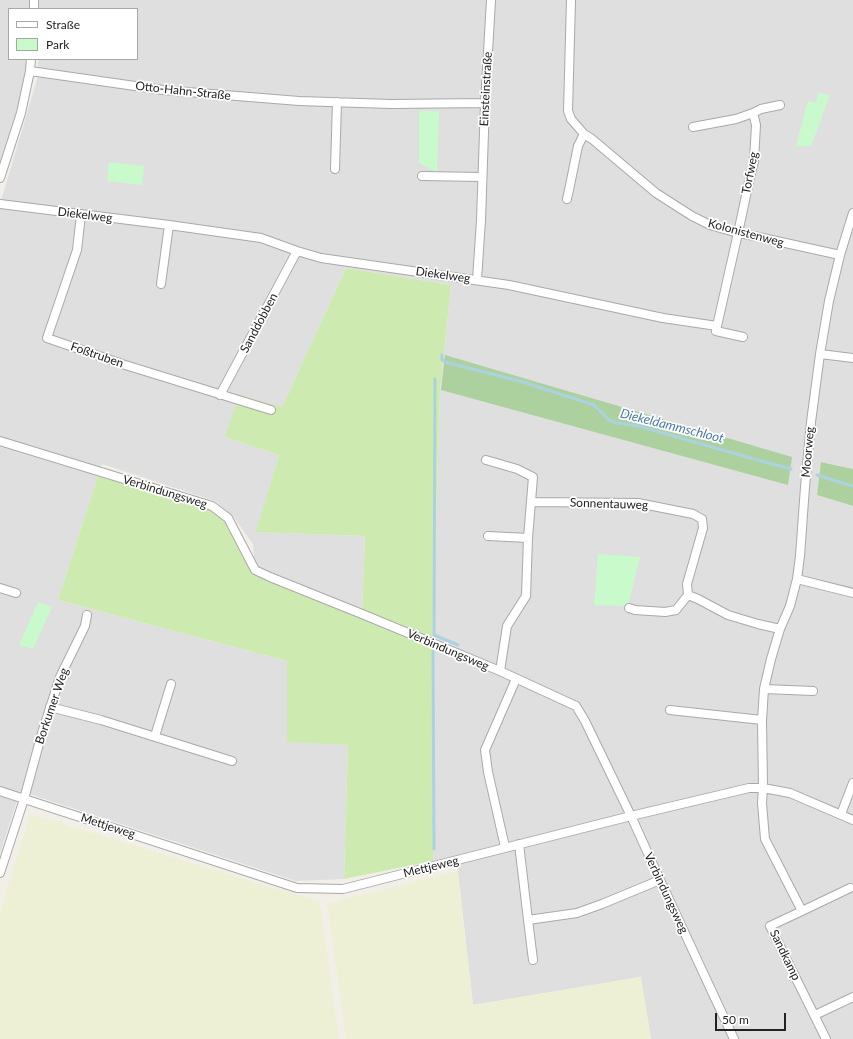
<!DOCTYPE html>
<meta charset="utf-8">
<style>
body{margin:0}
#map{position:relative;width:853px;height:1039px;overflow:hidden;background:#f2efe9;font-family:Lato,sans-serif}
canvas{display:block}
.legend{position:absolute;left:8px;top:8px;width:130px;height:52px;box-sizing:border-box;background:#fff;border:1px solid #a7a7a7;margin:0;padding:5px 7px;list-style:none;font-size:12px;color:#222}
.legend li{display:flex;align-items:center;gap:8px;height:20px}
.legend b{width:20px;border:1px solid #a7a7a7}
.scale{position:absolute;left:715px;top:1013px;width:71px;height:18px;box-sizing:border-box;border:2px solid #222;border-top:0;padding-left:5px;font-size:12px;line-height:14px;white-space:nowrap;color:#222;-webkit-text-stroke:3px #fff;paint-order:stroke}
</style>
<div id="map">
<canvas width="853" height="1039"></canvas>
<ul class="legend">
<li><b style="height:5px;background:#fff"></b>Straße</li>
<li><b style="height:11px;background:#c8facc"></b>Park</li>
</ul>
<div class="scale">50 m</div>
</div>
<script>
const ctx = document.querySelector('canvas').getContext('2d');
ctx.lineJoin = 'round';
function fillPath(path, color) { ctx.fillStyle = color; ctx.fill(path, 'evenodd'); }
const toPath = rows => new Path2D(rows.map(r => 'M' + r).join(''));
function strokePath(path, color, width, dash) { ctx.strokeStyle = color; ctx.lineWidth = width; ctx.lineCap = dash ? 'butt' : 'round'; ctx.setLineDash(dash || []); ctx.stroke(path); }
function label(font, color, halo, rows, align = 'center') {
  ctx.font = font + ' Lato,sans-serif'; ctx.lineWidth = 3.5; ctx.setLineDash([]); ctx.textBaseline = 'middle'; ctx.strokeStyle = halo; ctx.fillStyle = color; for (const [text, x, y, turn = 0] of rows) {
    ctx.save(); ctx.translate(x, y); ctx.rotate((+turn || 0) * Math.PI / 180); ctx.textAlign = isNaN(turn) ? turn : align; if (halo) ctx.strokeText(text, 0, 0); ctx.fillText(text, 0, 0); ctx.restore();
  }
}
const residential = toPath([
 [0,0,34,0,34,9,9,9,9,59,31,59,0,178],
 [37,0,853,0,853,469,822,462,817,495,853,506,853,1039,651,1039,640,977,473,1005,456,856,433,861,432,643,440,390,451,285,346,268,282,407,225,437,279,455,257,532,365,536,362,614,255,570,253,544,232,515,215,501,102,464,58,600,287,661,287,741,348,745,344,879,296,881,20,791,0,854,0,204,38,76,38,59,137,59,137,9,37,9]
]);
const farmland = toPath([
 [30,814,320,902,339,1039,0,1039,0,912],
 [458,871,473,1005,641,977,651,1039,346,1039,327,904]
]);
const grass = toPath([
 [346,268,451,285,440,390,432,643,433,861,344,879,348,745,287,742,287,661,58,600,99,473,212,506,228,518,255,570,362,615,365,536,256,532,279,455,225,437,239,395,282,407]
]);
const forest = toPath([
 [445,355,792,457,788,485,441,390],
 [821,462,853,469,853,506,817,495]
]);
const park = toPath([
 [818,93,830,95,811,146,796,146,808,101,816,103],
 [419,111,439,111,437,172,419,163],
 [109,162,144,166,142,185,107,181],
 [598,554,640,557,628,606,594,605],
 [38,602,52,607,33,649,19,645]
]);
const stream = toPath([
 [442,355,442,360,445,362,523,382,594,405,609,420,616,423,639,426,743,456,791,469],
 [435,379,434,635,458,645],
 [817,475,853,486],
 [433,651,434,849]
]);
const street = toPath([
 [571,0,568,111,571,119,584,134,592,139,656,193,692,216,710,225,731,231,840,255],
 [34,9,34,0],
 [30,71,163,90,299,101,391,104,485,103],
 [693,127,736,119,753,113],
 [335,169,337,102],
 [422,176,482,177],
 [0,178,21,113,30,71,31,59],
 [567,199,569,190,578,146,584,134],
 [0,204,169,225,261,238,297,251,321,258,509,285,663,318,717,326,738,233,750,177,754,161,756,125,753,113,761,109,780,105],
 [81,215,77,250,47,338,122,364,271,410],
 [477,280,481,220,485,103,491,0],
 [161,284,169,225],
 [717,326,716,331,743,337],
 [820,354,853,358],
 [220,395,297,251],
 [0,441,212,506,228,518,255,570,270,577,362,614,500,671,576,706,585,721,631,816,660,880,734,1039],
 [486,460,517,469,533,477,528,538,526,596,507,626,500,671],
 [531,502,638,503,693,514,702,519,703,528,687,584,688,595,676,610,665,612,635,610,629,608],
 [488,536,528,538],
 [797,579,853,593],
 [0,588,16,593],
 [688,595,698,599,728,615,758,624,780,629],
 [764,689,813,691],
 [50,707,101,720,232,761],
 [670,710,762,720],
 [155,736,171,684],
 [0,791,297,888,343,889,631,816,749,788,763,788,790,793,853,820],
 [841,814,853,783],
 [519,844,528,920,577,913,602,904,660,880],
 [505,847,488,772,485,750,516,679],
 [0,873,24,799,42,733,60,677,85,626,87,615],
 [802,911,850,888],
 [528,920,533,960],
 [815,1015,853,997],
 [826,1039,770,926,802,911,765,839,762,803,763,788,762,720,764,689,771,659,780,629,790,606,797,579,800,556,805,487,811,422,820,354,829,301,840,255,853,213]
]);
const streetNames = [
 ["Einsteinstraße",486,89,-87],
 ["Otto-Hahn-Straße",183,91,6],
 ["Torfweg",750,173,-79],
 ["Diekelweg",85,215,7],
 ["Kolonistenweg",746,233,15],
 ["Diekelweg",443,275,8],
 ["Sanddobben",259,323,-62],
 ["Foßtruben",97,355,19],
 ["Moorweg",808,452,-85],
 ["Verbindungsweg",165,492,17],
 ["Sonnentauweg",609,504,2],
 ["Verbindungsweg",448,650,23],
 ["Borkumer Weg",52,706,-71],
 ["Mettjeweg",108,826,18],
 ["Mettjeweg",431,867,-14],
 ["Verbindungsweg",666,893,65],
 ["Sandkamp",785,955,64]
];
const waterNames = [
 ["Diekeldammschloot",672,426,14]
];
fillPath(residential, '#e0dfdf');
fillPath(farmland, '#eef0d5');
fillPath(grass, '#cdebb0');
fillPath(forest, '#add19e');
fillPath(park, '#c8facc');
strokePath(stream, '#aad3df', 3);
strokePath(street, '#a9a9a9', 10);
strokePath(street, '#fff', 8);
label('12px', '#222', '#fff', streetNames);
label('italic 13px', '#4a7aab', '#fff', waterNames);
</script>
